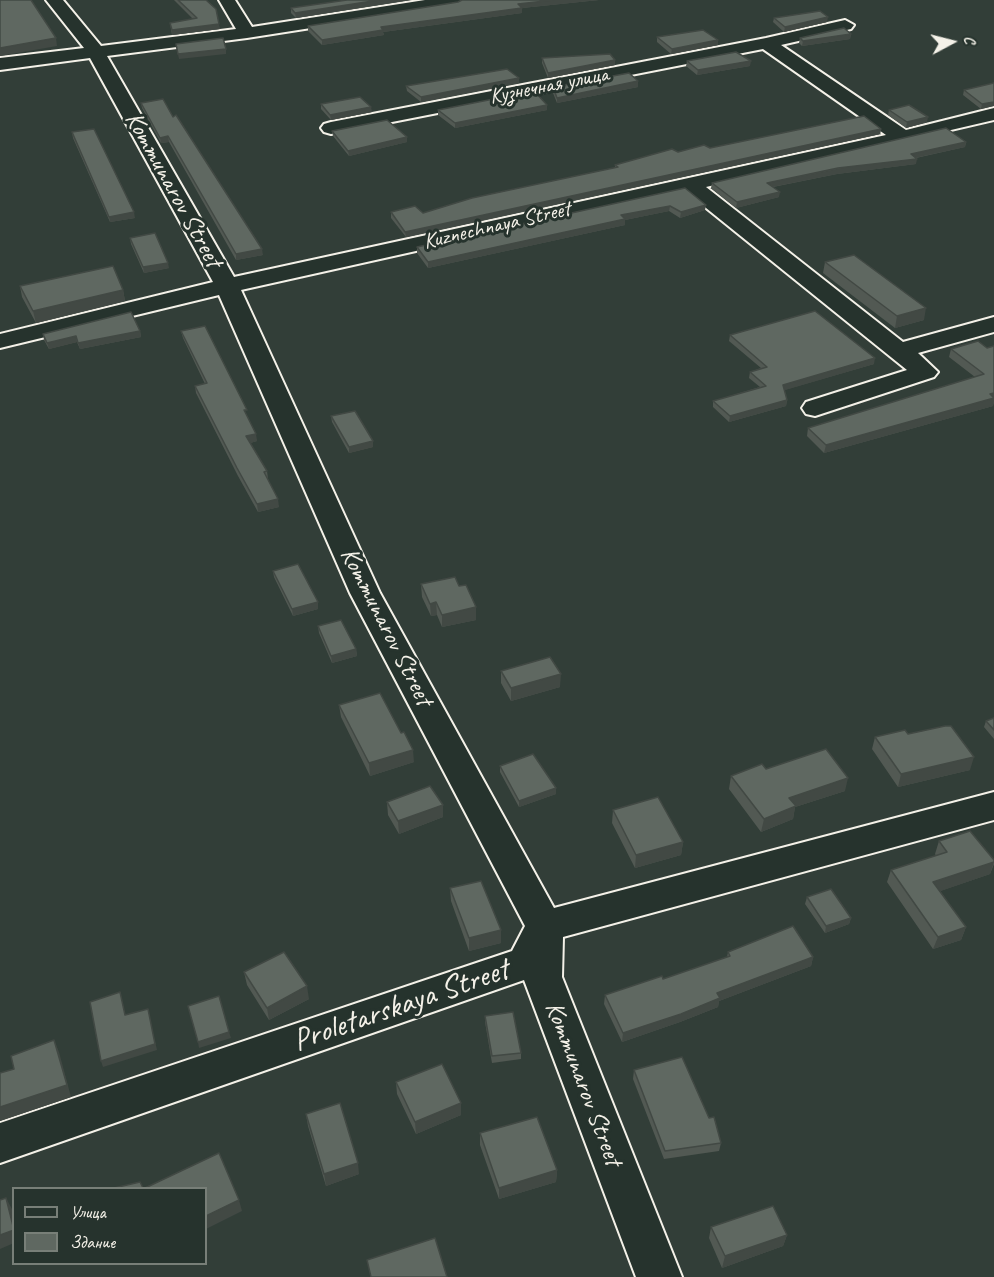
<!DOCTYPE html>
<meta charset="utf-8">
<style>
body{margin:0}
#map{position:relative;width:994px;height:1277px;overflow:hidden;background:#323e38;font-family:Caveat,sans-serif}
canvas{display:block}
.legend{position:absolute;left:12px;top:1187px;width:195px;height:78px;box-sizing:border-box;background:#26332d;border:2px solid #787f78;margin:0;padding:8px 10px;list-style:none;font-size:18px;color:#f4f1e8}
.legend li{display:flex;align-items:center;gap:12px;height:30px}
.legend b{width:30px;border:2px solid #787f78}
.north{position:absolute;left:922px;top:12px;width:60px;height:60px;-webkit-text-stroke:4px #26332d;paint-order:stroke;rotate:83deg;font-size:16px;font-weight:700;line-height:24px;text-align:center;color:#f4f1e8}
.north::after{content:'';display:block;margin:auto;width:21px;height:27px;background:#f4f1e8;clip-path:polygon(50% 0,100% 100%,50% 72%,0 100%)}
</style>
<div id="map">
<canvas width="994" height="1277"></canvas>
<ul class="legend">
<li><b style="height:8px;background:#26332d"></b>Улица</li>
<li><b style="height:16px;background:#5f6861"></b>Здание</li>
</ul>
<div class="north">С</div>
</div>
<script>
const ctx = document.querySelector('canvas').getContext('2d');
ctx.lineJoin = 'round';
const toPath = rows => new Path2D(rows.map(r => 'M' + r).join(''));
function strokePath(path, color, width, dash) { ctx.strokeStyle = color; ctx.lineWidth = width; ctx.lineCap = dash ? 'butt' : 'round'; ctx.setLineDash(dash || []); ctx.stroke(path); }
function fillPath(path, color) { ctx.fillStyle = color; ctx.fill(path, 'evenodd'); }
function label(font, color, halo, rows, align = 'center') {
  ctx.font = font + ' Caveat,sans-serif'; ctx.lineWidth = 6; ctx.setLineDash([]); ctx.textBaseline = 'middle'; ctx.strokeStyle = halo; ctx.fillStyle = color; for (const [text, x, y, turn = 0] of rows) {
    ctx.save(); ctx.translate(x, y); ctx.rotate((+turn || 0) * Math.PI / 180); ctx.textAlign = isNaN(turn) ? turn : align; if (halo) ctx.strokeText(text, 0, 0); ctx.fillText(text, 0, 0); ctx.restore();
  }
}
const minor = toPath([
 [46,0,63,0,101,46,236,29,219,0,235,0,252,27,425,0,466,0,458,5,247,38,107,56,234,277,886,135,763,49,331,134,324,132,321,128,324,124,331,122,766,38,845,20,854,25,851,29,781,45,906,130,994,108,994,120,706,187,903,342,994,317,994,332,918,353,938,372,934,377,815,416,806,414,802,408,806,402,907,370,685,191,241,290,380,593,554,908,994,792,994,820,563,937,562,977,682,1277,636,1277,524,980,0,1163,0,1123,512,951,525,926,350,593,219,295,0,348,0,334,213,282,90,58,0,70,0,58,84,48,46,0]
]);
const wall = toPath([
 [174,0,206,0,220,29,172,35,170,23,193,19],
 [347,0,410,0,296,18,291,13,291,8],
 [462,0,599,0,522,8,522,13,383,32,384,35,322,45,308,31,308,26,458,2],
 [774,18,827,22,784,32,773,22],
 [851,34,850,39,802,46,799,43,800,38],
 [657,37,718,45,671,54,657,42],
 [542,58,615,65,548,78,542,63],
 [687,61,750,66,697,75,686,66],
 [519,83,421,102,407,91,406,86],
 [994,83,981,109,963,95,964,90],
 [553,87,638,87,557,103,553,93],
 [141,103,173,117,263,255,236,260,169,142,161,143,142,108],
 [321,104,372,112,331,120,321,109],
 [438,110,547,110,455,128,438,115],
 [889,110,927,122,906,128,888,115],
 [881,129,880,134,406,237,391,218,391,212,423,213,615,168,615,165,678,152],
 [332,131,407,137,407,142,349,156,333,136],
 [72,132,135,218,110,222,73,138],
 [966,142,965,147,916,158,916,164,837,174,773,187,779,197,736,208,711,188,712,183],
 [685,188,705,210,680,218,669,211,625,220,625,225,428,268,417,253,417,247],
 [130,238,169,268,144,273,131,244],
 [825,262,924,320,895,328,823,273],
 [20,286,123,290,125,301,36,323,22,297],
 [140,331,141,337,80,349,77,342,49,349,44,340,43,334],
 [181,331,248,417,257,441,250,443,267,471,268,479,279,507,258,512,238,476,196,393,195,386,205,384,183,338],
 [730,335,874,364,784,390,787,400,786,406,729,422,713,407,713,401,760,387,749,378,750,372,761,368,729,341],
 [994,346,994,401,993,406,824,453,807,436,808,428,975,377,949,357,951,349,987,348],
 [331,416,373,447,349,453,332,422],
 [273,571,318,609,293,616,274,577],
 [421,584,459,586,476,620,442,627,437,615,431,616,422,597],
 [318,626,356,649,357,656,332,663,319,633],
 [501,671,560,687,511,701,501,683],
 [339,705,414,762,370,776,341,717],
 [994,718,994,739,984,727,986,721],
 [908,734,970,770,898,787,872,749,875,737],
 [500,766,556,788,556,794,519,807,500,772],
 [766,769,845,791,795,807,793,819,761,832,729,789,731,776],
 [387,802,443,817,399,834,388,815],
 [613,810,683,842,681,855,635,868,612,823],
 [939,841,994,860,994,864,990,874,940,891,966,927,961,940,933,949,887,882,891,870,936,856,935,854],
 [450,888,501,930,501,943,469,951,451,901],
 [807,897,851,918,849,924,825,933,805,904],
 [728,952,813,957,811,966,719,1001,718,1007,680,1022,622,1042,604,1004,605,995,663,979,727,957],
 [244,972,309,999,269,1020,247,985],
 [485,1016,521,1053,521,1059,492,1063,485,1022],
 [634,1070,721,1143,719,1151,664,1159,633,1079],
 [396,1082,461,1103,461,1115,416,1134,397,1094],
 [306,1114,359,1174,326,1186,308,1126],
 [480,1133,557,1170,556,1182,499,1199,480,1145],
 [711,1227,787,1235,783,1246,722,1268,709,1238]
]);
const shadedWall = toPath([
 [379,0,410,0,296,18,295,13],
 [554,0,599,0,522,8,522,13,383,32,384,35,322,45,322,40,381,27,518,4],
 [828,17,827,22,784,32,785,27],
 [219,24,220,29,172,35,172,30],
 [851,34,850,39,802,46,803,41],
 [56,38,57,46,0,56,0,48],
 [718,40,718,45,671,54,672,49],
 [226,49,226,54,179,59,178,54],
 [615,60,615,65,548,78,548,73],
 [751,61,750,66,697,75,698,70],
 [519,78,519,83,421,102,421,97],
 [638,81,638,87,557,103,557,98],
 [994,102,994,106,981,109,982,104],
 [547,105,547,110,455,128,455,123],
 [371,107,372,112,331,120,330,115],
 [928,117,927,122,906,128,907,122],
 [881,129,880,134,406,237,405,232],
 [168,136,169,142,161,143,160,138],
 [407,137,407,142,349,156,348,151],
 [966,142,965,147,910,159,917,159,916,164,837,174,767,188,767,183,911,154],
 [780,192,779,197,736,208,737,202],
 [706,205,705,210,680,218,681,212],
 [670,206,669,211,625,220,625,225,428,268,428,262,621,215],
 [134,212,135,218,110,222,109,217],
 [262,249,263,255,236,260,236,254],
 [168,263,169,268,144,273,143,267],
 [123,290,125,301,36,323,33,311],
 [926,308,924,320,895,328,897,316],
 [140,331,141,337,80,349,78,343],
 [76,336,77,342,49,349,47,343],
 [875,358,874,364,782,391,783,385],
 [994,393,994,401,993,406,824,453,826,445],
 [787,400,786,406,729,422,730,416],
 [256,434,257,441,247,444,246,436],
 [373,441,373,447,349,453,349,447],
 [278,499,279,507,258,512,257,504],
 [318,602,318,609,293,616,292,609],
 [436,602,437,615,431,616,430,604],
 [476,607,476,620,442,627,442,615],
 [356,649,357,656,332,663,331,656],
 [561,674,560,687,511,701,511,688],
 [413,750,414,762,370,776,369,763],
 [974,757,970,770,898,787,901,774],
 [848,778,845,791,795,807,793,819,761,832,764,819,789,798],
 [556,788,556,794,519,807,519,801],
 [443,805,443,817,399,834,398,821],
 [683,842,681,855,635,868,636,855],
 [994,862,990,874,929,895,933,882],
 [851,918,849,924,825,933,826,926],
 [966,927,961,940,933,949,938,937],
 [501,930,501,943,469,951,469,938],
 [813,957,811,966,719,1001,718,1007,680,1022,622,1042,623,1033,717,993],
 [307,986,309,999,269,1020,267,1008],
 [149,1015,157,1050,103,1067,101,1061],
 [229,1032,231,1038,199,1048,198,1042],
 [54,1040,59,1052,71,1097,0,1121,0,1107],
 [461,1103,461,1115,416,1134,415,1122],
 [358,1163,359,1174,326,1186,324,1174],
 [557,1170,556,1182,499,1199,499,1188],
 [6,1198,12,1209,14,1217,14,1230],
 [239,1200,242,1211,206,1229,206,1216],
 [14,1230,14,1243,0,1249,0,1235],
 [787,1235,783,1246,722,1268,725,1256]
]);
const building = toPath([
 [0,0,31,0,56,38,0,48,0,0],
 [178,0,206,0,216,9,219,24,172,30,170,23,197,18,178,0],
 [347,0,379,0,295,13,291,8,347,0],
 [462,0,554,0,518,4,522,8,381,27,383,30,322,40,308,26,458,2,462,0],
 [820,11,828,17,785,27,774,18,820,11],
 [844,28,851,34,803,41,800,38,844,28],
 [703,30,718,40,672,49,657,37,703,30],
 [223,38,226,49,178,54,176,44,223,38],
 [736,52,751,61,698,70,687,61,736,52],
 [610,54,615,60,548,73,542,58,610,54],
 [507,69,519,78,421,97,406,86,507,69],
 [629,73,638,81,557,98,553,87,629,73],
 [994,83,994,102,982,104,964,90,994,83],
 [534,91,547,105,455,123,438,110,534,91],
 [360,97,371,107,330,115,321,104,360,97],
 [163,99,173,117,176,115,262,249,236,254,168,136,160,138,141,103,163,99],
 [909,105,928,117,907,122,889,110,909,105],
 [864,116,881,129,405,232,391,212,415,206,423,213,472,198,618,167,615,165,672,149,678,152,704,145,710,148,864,116],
 [387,120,407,137,348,151,332,131,387,120],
 [946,128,966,142,911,154,917,159,838,168,767,183,780,192,737,202,712,183,946,128],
 [94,129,134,212,109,217,72,132,94,129],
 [685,188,706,205,681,212,670,206,621,215,625,219,428,262,417,247,685,188],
 [155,233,168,263,143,267,130,238,155,233],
 [854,255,926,308,897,316,825,262,854,255],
 [113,266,123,290,33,311,20,286,113,266],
 [815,311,875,358,783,385,787,400,730,416,713,401,766,386,750,372,767,367,730,335,815,311],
 [131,312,140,331,78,343,76,336,47,343,43,334,131,312],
 [205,326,247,410,244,410,256,434,246,436,267,471,264,472,278,499,257,504,237,468,195,386,207,383,181,331,205,326],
 [978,341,987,348,994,346,994,393,990,394,994,398,826,445,808,428,984,374,951,349,978,341],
 [355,411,373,441,349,447,331,416,355,411],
 [298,564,318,602,292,609,273,571,298,564],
 [455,577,459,586,466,585,476,607,442,615,436,602,430,604,421,584,455,577],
 [341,620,356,649,331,656,318,626,341,620],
 [550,657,561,674,511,688,501,671,550,657],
 [380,693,401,733,404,732,413,750,369,763,339,705,380,693],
 [994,718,994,730,986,721,994,718],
 [945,726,951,726,974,757,901,774,875,737,905,730,908,734,945,726],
 [826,749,848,778,789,798,796,806,764,819,731,776,762,764,766,769,826,749],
 [533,754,556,788,519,801,500,766,533,754],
 [430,786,443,805,398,821,387,802,430,786],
 [658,797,683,842,636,855,613,810,658,797],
 [970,831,994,860,994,862,933,882,966,927,938,937,891,870,947,852,939,841,970,831],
 [481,881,501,930,469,938,450,888,481,881],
 [831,889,851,918,826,926,807,897,831,889],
 [793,926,813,957,717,993,720,998,681,1014,623,1033,605,995,662,976,663,979,730,956,728,952,793,926],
 [284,952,307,986,267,1008,244,972,284,952],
 [120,992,125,1015,148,1009,155,1044,101,1061,90,1002,120,992],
 [219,996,229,1032,198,1042,188,1006,219,996],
 [513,1012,521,1053,492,1056,485,1016,513,1012],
 [54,1040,67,1085,0,1107,0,1073,14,1069,11,1056,54,1040],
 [682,1057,709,1118,714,1117,721,1143,665,1151,634,1070,682,1057],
 [442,1064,461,1103,415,1122,396,1082,442,1064],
 [340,1103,358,1163,324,1174,306,1114,340,1103],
 [537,1117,557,1170,499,1188,480,1133,537,1117],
 [219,1153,239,1200,206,1216,206,1188,145,1188,219,1153],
 [140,1182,143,1188,114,1188,140,1182],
 [6,1198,14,1230,0,1235,0,1200,6,1198],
 [773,1206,787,1235,725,1256,711,1227,773,1206],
 [435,1238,447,1277,371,1277,367,1260,435,1238]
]);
const farStreetnames = [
 ["Кузнечная улица",549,86,-11],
 ["Kuznechnaya Street",497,226,-13]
];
const streetNames = [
 ["Kommunarov Street",173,190,61],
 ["Kommunarov Street",386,627,63],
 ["Kommunarov Street",583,1084,69]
];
const nearStreetnames = [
 ["Proletarskaya Street",401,1006,-19]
];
strokePath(minor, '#f4f1e8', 4);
fillPath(minor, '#26332d');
fillPath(wall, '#525953');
fillPath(shadedWall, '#424944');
fillPath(building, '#5f6861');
strokePath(building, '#424944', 1.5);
label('22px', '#f4f1e8', '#26332d', farStreetnames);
label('26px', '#f4f1e8', '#26332d', streetNames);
label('32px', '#f4f1e8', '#26332d', nearStreetnames);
</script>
